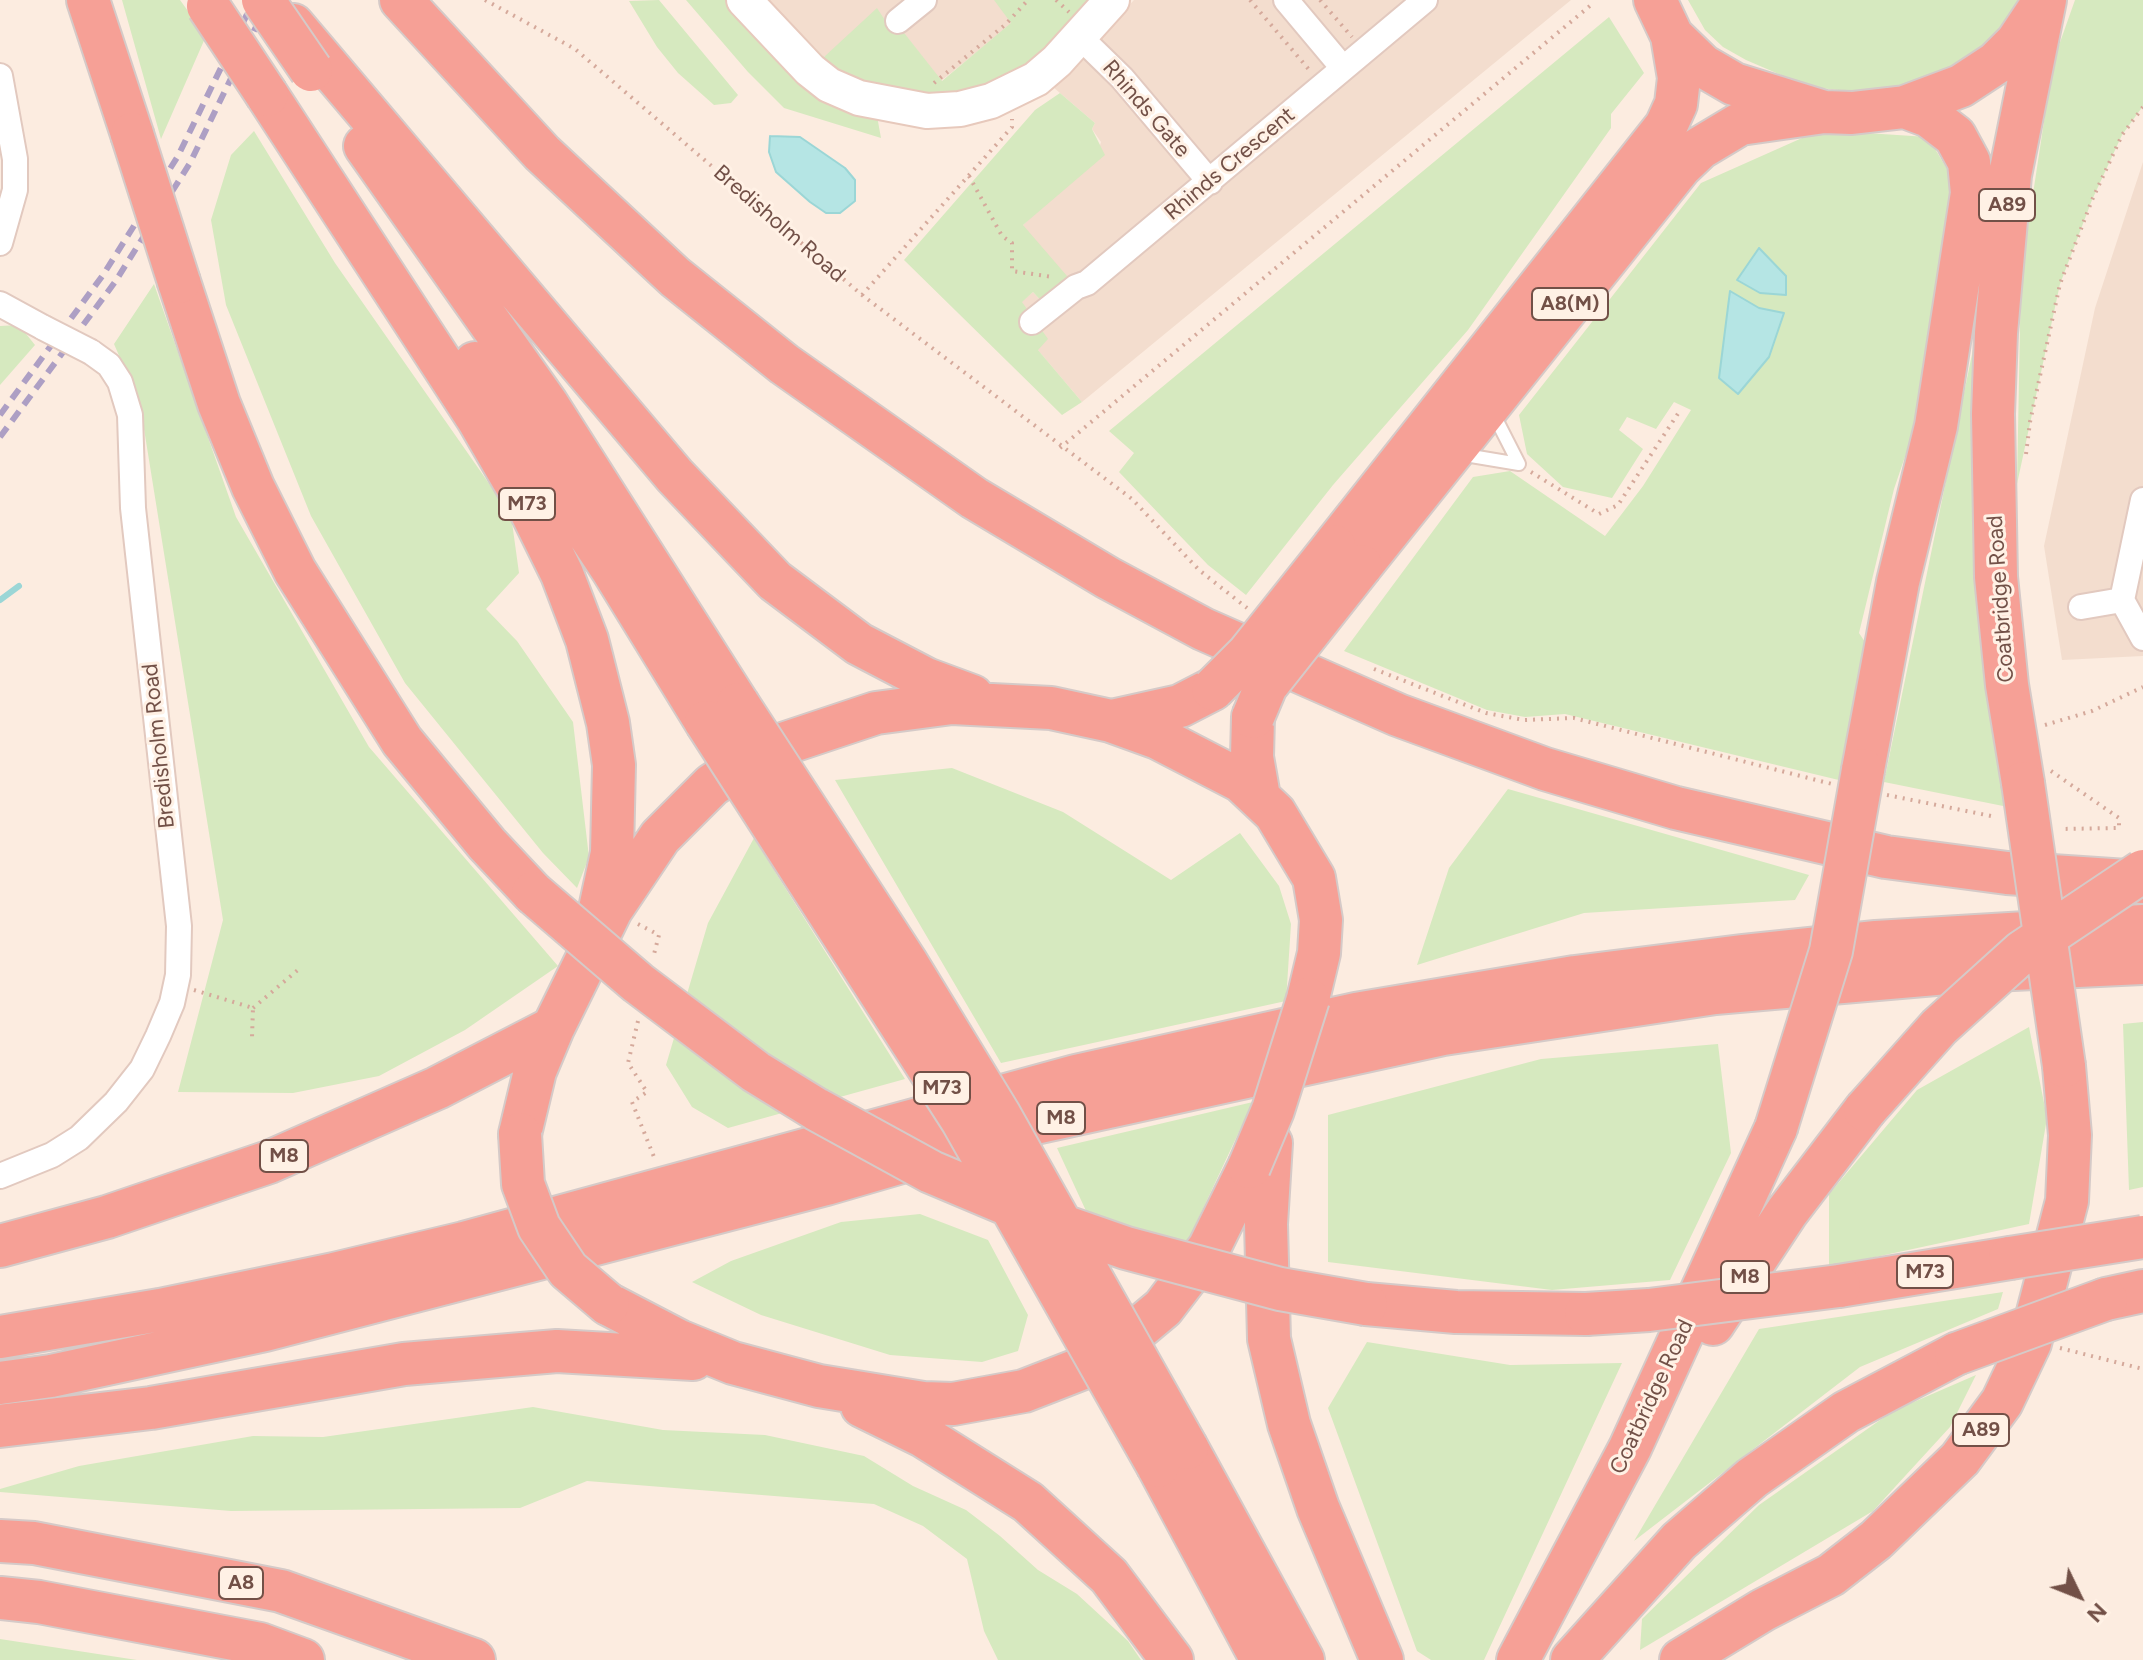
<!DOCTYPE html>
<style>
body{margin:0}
#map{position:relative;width:2143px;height:1660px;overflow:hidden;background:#fcece0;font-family:Figtree,sans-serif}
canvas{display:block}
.north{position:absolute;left:2039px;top:1556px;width:80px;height:80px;-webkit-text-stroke:6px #fff1e5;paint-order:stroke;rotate:133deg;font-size:22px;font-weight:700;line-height:32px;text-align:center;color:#725047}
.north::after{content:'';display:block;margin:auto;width:28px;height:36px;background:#725047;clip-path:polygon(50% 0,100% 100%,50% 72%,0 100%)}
</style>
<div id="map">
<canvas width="2143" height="1660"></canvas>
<div class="north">N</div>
</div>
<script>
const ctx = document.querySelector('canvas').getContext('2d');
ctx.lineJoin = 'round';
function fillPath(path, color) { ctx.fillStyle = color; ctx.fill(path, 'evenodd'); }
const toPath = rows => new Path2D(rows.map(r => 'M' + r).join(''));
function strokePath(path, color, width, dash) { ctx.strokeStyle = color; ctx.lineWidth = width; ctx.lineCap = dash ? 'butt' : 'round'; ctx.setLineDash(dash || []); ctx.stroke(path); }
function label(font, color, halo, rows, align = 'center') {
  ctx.font = font + ' Figtree,sans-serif'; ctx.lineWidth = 6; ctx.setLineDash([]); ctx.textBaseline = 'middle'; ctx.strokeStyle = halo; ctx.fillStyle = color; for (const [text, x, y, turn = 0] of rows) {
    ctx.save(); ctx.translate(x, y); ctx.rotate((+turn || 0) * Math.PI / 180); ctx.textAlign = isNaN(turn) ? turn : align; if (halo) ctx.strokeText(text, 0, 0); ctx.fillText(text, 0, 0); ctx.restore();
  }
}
const residential = toPath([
 [767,0,1032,0,1008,27,941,81,901,30,894,34,885,23,888,21,824,57],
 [1134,0,1571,0,1082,402,1037,349,1037,325,1021,302,1033,292,1042,302,1023,225,1099,149,1101,142,1092,129,1095,123,1053,87],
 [2143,162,2143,656,2062,660,2044,546,2095,308]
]);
const green = toPath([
 [122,0,180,0,206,36,161,139],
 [659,0,738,95,731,103,714,105,678,73,657,47,629,1],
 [686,0,729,0,877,116,881,138,784,108,748,72],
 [994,0,1097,0,1026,70,957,96,884,91,830,68,777,12,824,57,877,8,894,34,901,29,942,81,1011,23],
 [1688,0,2028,0,1982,55,1907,86,1868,93,1809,87,1746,60,1723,47,1705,30],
 [2075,0,2143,0,2143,106,2122,135,2092,200,2060,284,2017,484,2021,273,2053,62],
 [1609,17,1644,73,1611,114,1611,128,1468,330,1333,485,1246,595,1208,565,1119,472,1134,453,1109,431],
 [1060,93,1095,123,1092,129,1105,155,1023,225,1067,276,1065,283,1043,303,1033,292,1022,302,1048,339,1038,350,1082,402,1062,415,904,260,1035,110],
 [1820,130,1928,137,1956,184,1912,436,1894,489,1859,633,1873,654,1847,782,1565,714,1525,717,1487,710,1344,651,1473,477,1510,471,1605,536,1643,486,1691,410,1674,402,1656,429,1627,417,1619,430,1643,449,1612,498,1563,487,1527,454,1519,415,1701,183],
 [254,131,335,263,511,515,519,573,486,609,517,641,573,722,589,857,577,888,543,853,405,683,311,516,226,305,211,220,231,155],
 [154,284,236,517,369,747,558,966,465,1030,379,1076,293,1093,178,1092,223,920,140,404,114,344],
 [1985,291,2013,808,1884,782],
 [19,325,35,345,0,385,0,326],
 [952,768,1063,812,1171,880,1240,833,1279,886,1291,924,1286,1001,1001,1063,835,780],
 [1508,789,1809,875,1795,900,1584,913,1417,965,1449,868],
 [754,838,905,1079,728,1128,692,1107,666,1065,708,923],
 [2143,1022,2143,1187,2129,1190,2123,1024],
 [2029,1027,2047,1118,2029,1224,1829,1267,1829,1194,1917,1090],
 [1718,1044,1731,1153,1670,1280,1552,1290,1328,1262,1328,1115,1541,1059],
 [1253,1102,1185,1247,1087,1213,1057,1148],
 [920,1214,988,1240,1028,1315,1018,1351,982,1362,890,1355,761,1315,692,1282,731,1261,841,1222],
 [2003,1292,1998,1309,1860,1367,1634,1541,1759,1329],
 [1367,1342,1510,1365,1622,1363,1484,1660,1431,1660,1417,1651,1328,1408],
 [1976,1375,1950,1427,1873,1511,1640,1650,1642,1619,1759,1505,1893,1411],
 [533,1407,663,1430,765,1435,864,1456,913,1486,966,1510,1000,1536,1038,1570,1077,1594,1128,1641,1141,1660,998,1660,984,1631,967,1559,923,1526,874,1504,587,1481,520,1508,231,1511,0,1492,0,1489,79,1466,253,1436,323,1437],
 [0,1639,137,1660,0,1660]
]);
const water = toPath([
 [770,136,800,137,845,168,855,180,855,201,840,213,826,213,810,202,776,172,769,152,770,136],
 [1759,248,1786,276,1786,295,1760,293,1737,280,1759,248],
 [1730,291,1759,308,1784,313,1769,357,1738,394,1719,378,1730,291]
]);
const stream = toPath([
 [0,600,19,586]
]);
const path = toPath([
 [485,0,575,49,862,295,1132,499,1199,570,1247,608],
 [1056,0,1069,12],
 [1250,0,1311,72],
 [1320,0,1352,37],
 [934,83,1006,24,1028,0],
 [969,176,1002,236,1012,243,1012,271,1053,277],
 [862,295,1012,127,1012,119],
 [1060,448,1591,5],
 [2026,454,2030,422,2060,284,2092,200,2122,135,2143,107],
 [1531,472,1599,514,1618,505,1681,409],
 [1374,669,1486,713,1524,720,1574,718,1832,784],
 [2045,725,2092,711,2143,687],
 [2051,771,2119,818,2119,828,2060,829],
 [1887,795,1996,817],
 [638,924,659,935,653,958],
 [194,990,253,1008,252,1037],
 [253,1008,299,969],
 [638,1021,628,1063,647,1092,632,1102,654,1157],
 [2060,1348,2143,1369]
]);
const lane = toPath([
 [1459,454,1519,464,1493,413]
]);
const street = toPath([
 [1286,0,1343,68],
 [898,21,924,0],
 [1080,37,1122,78,1210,182],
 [0,76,15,159,15,190,0,243],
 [0,304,44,328],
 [1032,322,1076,287,1087,283,1425,0],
 [2143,500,2122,600,2143,638],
 [2081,607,2122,600],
 [0,1176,52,1155,79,1138,116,1102,142,1069,158,1036,172,1003,178,975,179,926,133,508,130,415,120,382,109,365,91,352]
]);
const secondary = toPath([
 [744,0,810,70,829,85,859,98,927,111,960,109,991,101,1036,79,1057,61,1112,0]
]);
const highway = toPath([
 [88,0,132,134],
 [401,0,542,153,675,277,784,364,974,498,1108,578,1203,629,1398,715,1545,769,1676,808,1886,857,2007,873,2143,882],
 [1655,0,1672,36,1703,66,1734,84,1824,112,1852,113,1905,107,1961,86,1996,63,2017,42,2037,12],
 [293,25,675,476,775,581,859,644,926,679,972,696],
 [267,95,478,419,529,507,562,574,587,640,608,723,614,765,612,853,600,909],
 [365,146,547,404,738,704],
 [179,282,219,404,253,487,295,571,402,741,487,844,533,893],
 [475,363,612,569,706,722],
 [1334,546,1666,126,1676,104,1679,78,1672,36],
 [1361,566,1681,166,1700,148,1740,124,1824,112],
 [1253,717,1252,757,1259,797],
 [1112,721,1180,706,1213,689],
 [1863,770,1898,582,1936,426,1972,193,1969,162,1955,136,1929,116,1905,107],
 [2023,783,2007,685,1996,577,1993,414,1996,333,2010,175,2045,0],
 [520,1134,535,1071,553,1028,611,910,660,837,712,785,765,750,876,713,952,703,1051,708,1111,721,1158,738,1241,781,1275,813,1314,878,1321,920,1319,953,1308,999],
 [1271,1143,1266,1224,1269,1339,1289,1424,1318,1508,1382,1660],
 [0,1246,107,1217,269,1162,437,1088,553,1028],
 [1839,1286,2010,1258],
 [2106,1299,2143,1291],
 [608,1304,679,1341,733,1363,819,1386,923,1403,953,1404,1024,1391,1083,1368,1114,1349,1163,1308,1209,1248,1249,1167],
 [1366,1304,1456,1312,1586,1314],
 [1713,1324,1787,1212,1865,1110],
 [0,1337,160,1310,334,1274,464,1243,1076,1076,1356,1014,1575,977,1742,956,1876,942,2143,926],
 [0,1383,51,1376,265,1330,826,1184,1035,1123,1443,1034,1715,993,1970,971,2143,963],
 [862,1406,923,1436,1028,1502,1109,1576,1172,1660],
 [0,1426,151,1408,404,1364,557,1351,693,1359],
 [1187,1448,1303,1660],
 [1158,1466,1262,1660],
 [0,1541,34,1543,281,1591,474,1660],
 [0,1598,39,1602,260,1644,303,1660],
 [1518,1660,1630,1448,1776,1128],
 [1572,1660,1679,1541,1752,1478,1846,1412,1956,1354],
 [1681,1660,1763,1610,1831,1575,1876,1540,1960,1459,2002,1402,2030,1343,2067,1201,2070,1135,2064,1066]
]);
const rail = toPath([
 [0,415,103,275,178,156,254,0],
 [0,437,115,282,190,163,269,0]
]);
const streetBridge = toPath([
 [44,328,91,352]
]);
const highwayBridge = toPath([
 [263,0,311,70],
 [208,6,267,95],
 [132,134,179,282],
 [1213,689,1248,654,1334,546],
 [738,704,906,962,1000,1116,1187,1448],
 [1253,717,1266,686,1361,566],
 [706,722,962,1120,1158,1466],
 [2023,783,2064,1066],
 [533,893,638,983,756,1072,816,1109,931,1172,1040,1218,1126,1248,1280,1289,1366,1304],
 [1865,1110,1939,1027,2022,952,2143,871],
 [1776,1128,1831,951,1863,770],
 [520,1134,523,1184,539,1227,568,1270,608,1304],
 [1249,1167,1273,1110,1308,999],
 [2010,1258,2143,1237],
 [1586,1314,1649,1310,1839,1286],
 [1956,1354,2106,1299]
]);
const shields = [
 [2007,205,56],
 [1570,304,76],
 [527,504,56],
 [942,1088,56],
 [1061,1118,48],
 [284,1156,48],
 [1925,1272,56],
 [1745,1277,48],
 [1981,1430,56],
 [241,1583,44]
];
const shieldNames = [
 ["A89",2007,205],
 ["A8(M)",1570,304],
 ["M73",527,504],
 ["M73",942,1088],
 ["M8",1061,1118],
 ["M8",284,1156],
 ["M73",1925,1272],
 ["M8",1745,1277],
 ["A89",1981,1430],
 ["A8",241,1583]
];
const streetNames = [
 ["Rhinds Gate",1146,109,49],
 ["Rhinds Crescent",1230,164,-40],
 ["Bredisholm Road",779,224,41],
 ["Coatbridge Road",2001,599,-94],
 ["Bredisholm Road",159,746,-96],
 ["Coatbridge Road",1652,1397,-65]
];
fillPath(residential, '#f3ddce');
fillPath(green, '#d6e9bf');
fillPath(water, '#b5e5e4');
strokePath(water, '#9bd6d6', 2);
strokePath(stream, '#9bd6d6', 6);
strokePath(lane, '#e2c9bf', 16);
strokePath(street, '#e2c9bf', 28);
strokePath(secondary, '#e7c9bc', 38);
strokePath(highway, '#d5cac8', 46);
strokePath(path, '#d5a99b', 4, [2, 6]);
strokePath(lane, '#fff', 12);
strokePath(street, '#fff', 24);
strokePath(secondary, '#fff', 34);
strokePath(highway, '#f6a096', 42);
strokePath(rail, '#ad9fc4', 6, [12, 8]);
strokePath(streetBridge, '#e2c9bf', 28, []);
strokePath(highwayBridge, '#d5cac8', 46, []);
strokePath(streetBridge, '#fff', 24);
strokePath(highwayBridge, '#f6a096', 42);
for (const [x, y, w] of shields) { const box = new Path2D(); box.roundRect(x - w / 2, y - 16, w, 32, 6); ctx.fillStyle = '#fff1e5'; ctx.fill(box); strokePath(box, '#725047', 2); }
label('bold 20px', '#725047', null, shieldNames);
label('22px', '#725047', '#fff1e5', streetNames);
</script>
